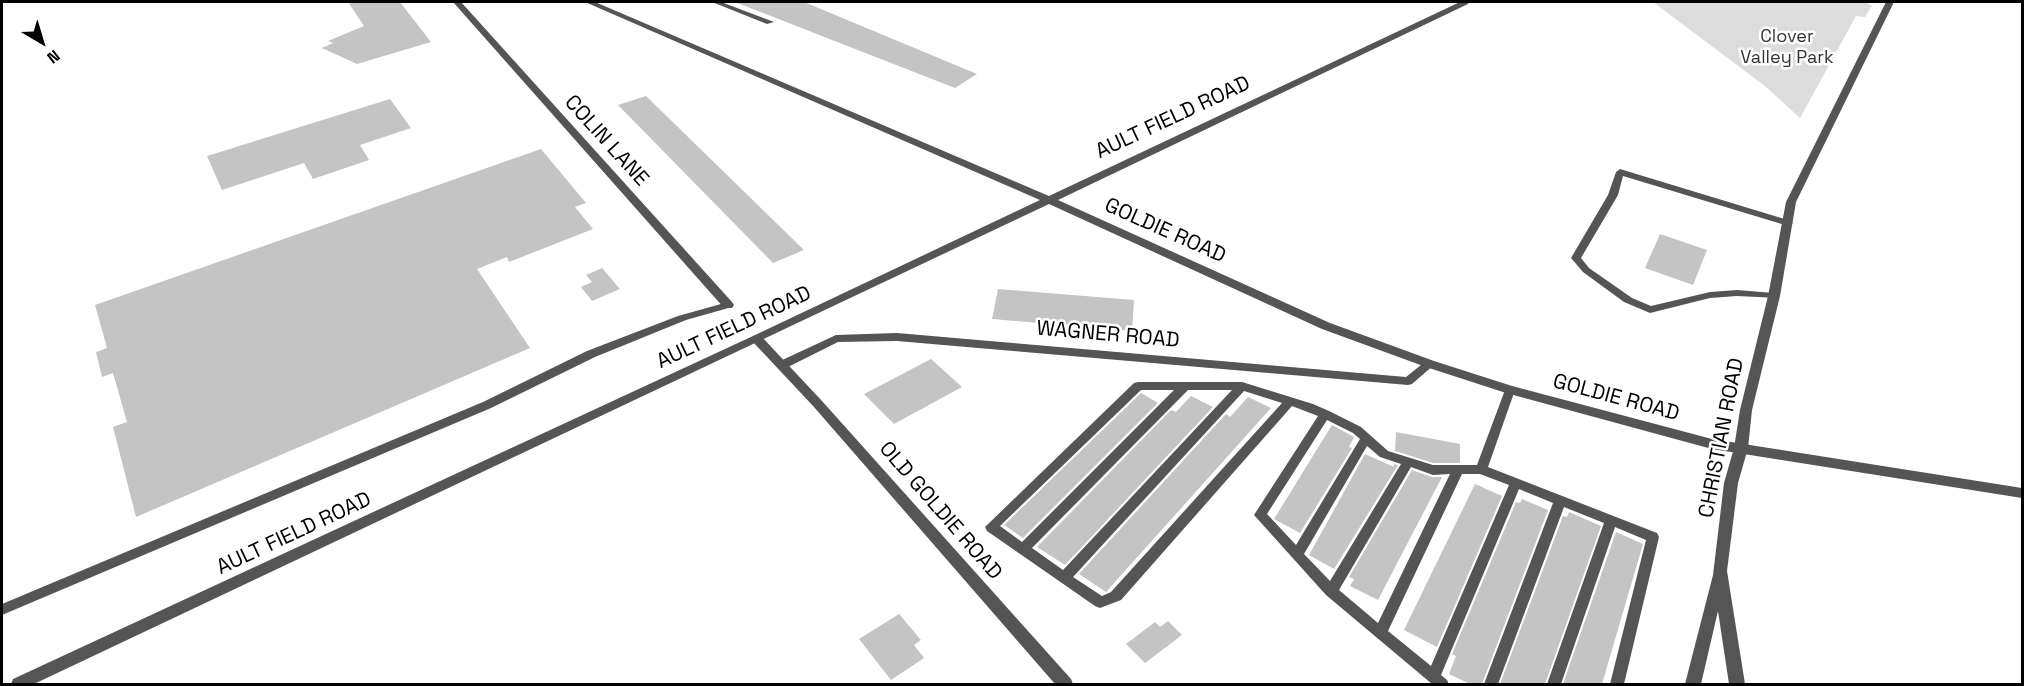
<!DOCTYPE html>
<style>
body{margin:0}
#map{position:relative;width:2024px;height:686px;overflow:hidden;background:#fff;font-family:"Space Grotesk",sans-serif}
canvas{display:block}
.frame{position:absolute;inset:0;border:3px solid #000;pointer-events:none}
.north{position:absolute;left:12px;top:12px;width:60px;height:60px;-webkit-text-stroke:4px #fff;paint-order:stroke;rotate:142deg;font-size:16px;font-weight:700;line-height:24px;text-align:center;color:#000}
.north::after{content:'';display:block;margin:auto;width:21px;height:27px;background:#000;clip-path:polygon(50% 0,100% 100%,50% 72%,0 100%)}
</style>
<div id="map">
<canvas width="2024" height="686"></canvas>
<div class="frame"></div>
<div class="north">N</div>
</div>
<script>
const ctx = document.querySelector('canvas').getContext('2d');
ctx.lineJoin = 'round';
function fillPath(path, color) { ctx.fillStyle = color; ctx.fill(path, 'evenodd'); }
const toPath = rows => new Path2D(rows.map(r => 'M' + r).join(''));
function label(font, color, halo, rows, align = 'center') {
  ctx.font = font + ' "Space Grotesk",sans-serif'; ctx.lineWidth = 5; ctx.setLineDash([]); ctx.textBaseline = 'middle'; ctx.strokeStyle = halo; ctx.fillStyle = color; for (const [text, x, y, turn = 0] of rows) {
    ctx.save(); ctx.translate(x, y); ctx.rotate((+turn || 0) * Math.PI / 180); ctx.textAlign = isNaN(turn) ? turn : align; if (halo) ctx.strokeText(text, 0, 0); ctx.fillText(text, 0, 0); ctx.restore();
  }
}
const green = toPath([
 [1653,2,1865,2,1872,6,1865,17,1856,16,1800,118,1765,86]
]);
const building = toPath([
 [348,2,400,2,431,42,357,64,322,48,333,43,328,41,364,26],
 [735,2,804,2,977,74,955,88],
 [646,96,804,250,773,263,618,105],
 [390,99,411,128,360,145,369,160,313,179,304,163,222,190,207,156],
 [541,149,586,203,575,207,593,229,509,262,507,257,477,269,530,348,136,517,113,427,127,422,113,373,102,377,96,352,107,348,95,305],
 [1660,234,1707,250,1693,285,1645,268],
 [602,268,620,289,592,301,581,287,592,282,586,275],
 [998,289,1134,300,1132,331,992,319],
 [931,359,962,387,894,424,864,394],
 [1141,393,1158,403,1023,538,1004,525],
 [1191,396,1213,407,1065,565,1037,547,1171,410,1176,412],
 [1248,397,1271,408,1106,592,1079,574,1226,414,1230,417],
 [1332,425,1354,437,1349,447,1352,448,1300,533,1274,519],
 [1396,432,1460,444,1460,463,1433,463,1395,451],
 [1365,454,1394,467,1394,464,1398,465,1334,569,1309,555],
 [1412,470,1432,477,1442,477,1378,600,1350,586,1354,579,1349,577],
 [1475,484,1502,496,1437,647,1404,630],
 [1522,499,1548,510,1482,684,1470,684,1449,674,1456,656,1452,654,1516,502,1520,503],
 [1569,512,1601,526,1545,684,1500,684,1563,516,1567,517],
 [1616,532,1643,544,1602,684,1563,684],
 [899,614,921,640,914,645,924,658,891,680,859,639],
 [1168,621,1182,635,1145,663,1126,644,1155,622,1160,627]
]);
const service = toPath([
 [712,2,721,2,774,22,767,24,712,2],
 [1620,169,1791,221,1793,223,1788,226,1785,225,1623,176,1618,195,1581,258,1589,268,1632,298,1651,306,1710,292,1737,290,1774,293,1779,296,1778,298,1737,296,1710,298,1650,313,1624,302,1583,272,1571,258,1608,195,1616,172,1620,169],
 [728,302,733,305,732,307,686,320,595,357,491,408,2,615,2,604,483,402,587,351,678,316,728,302],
 [897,333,1406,377,1426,361,1434,361,1435,364,1412,384,1408,385,897,341,838,342,786,368,778,368,777,365,778,362,836,335,897,333],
 [1138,382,1242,382,1313,404,1329,411,1361,427,1388,451,1433,465,1477,465,1505,390,1506,387,1514,387,1515,390,1488,467,1657,533,1659,537,1624,684,1610,684,1646,540,1615,527,1561,684,1547,684,1604,523,1564,507,1498,684,1484,684,1553,503,1519,489,1441,675,1447,680,1449,684,1432,684,1326,595,1254,515,1318,416,1292,406,1121,600,1100,608,1095,606,987,531,985,527,1134,383,1138,382],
 [1141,390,1174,390,1022,542,1000,526,1141,390],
 [1188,390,1232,390,1063,570,1032,548,1188,390],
 [1244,391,1282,403,1111,592,1102,596,1073,577,1244,391],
 [1327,420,1353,433,1360,439,1296,545,1267,514,1327,420],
 [1367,446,1380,457,1401,464,1330,581,1304,554,1367,446],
 [1411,467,1433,475,1450,474,1378,623,1339,590,1411,467],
 [1462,474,1480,474,1509,485,1431,666,1388,631,1462,474]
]);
const minor = toPath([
 [453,2,461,2,732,302,734,305,732,308,724,308,453,2],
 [1886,2,1894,2,1796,202,1780,296,1752,410,1748,448,1738,483,1727,571,1745,684,1729,684,1718,611,1701,684,1685,684,1713,575,1724,483,1734,448,1740,410,1768,296,1786,202,1886,2],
 [757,335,761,336,822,401,1071,679,1073,684,1055,684,814,407,753,342,751,339,753,336,757,335]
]);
const tertiary = toPath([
 [585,2,595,2,1049,196,1460,2,1469,2,1468,4,1058,200,1330,323,1434,361,1512,386,1712,439,2022,488,2022,498,1712,449,1506,393,1426,367,1322,329,1049,204,34,684,11,684,13,679,753,336,1040,200,585,2]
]);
const farParknames = [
 ["Clover",1787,37],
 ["Valley Park",1787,58]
];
const streetNames = [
 ["AULT FIELD ROAD",1173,118,-25],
 ["COLIN LANE",606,141,48],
 ["GOLDIE ROAD",1165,231,24],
 ["AULT FIELD ROAD",734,328,-25],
 ["WAGNER ROAD",1108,335,5],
 ["GOLDIE ROAD",1616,398,15],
 ["CHRISTIAN ROAD",1722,438,-79],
 ["OLD GOLDIE ROAD",940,511,49],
 ["AULT FIELD ROAD",294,534,-25]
];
fillPath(green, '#dcdcdc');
fillPath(building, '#c4c4c4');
fillPath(service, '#555');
fillPath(minor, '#555');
fillPath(tertiary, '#555');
label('18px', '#333', '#fff', farParknames);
label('21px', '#000', '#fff', streetNames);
</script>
